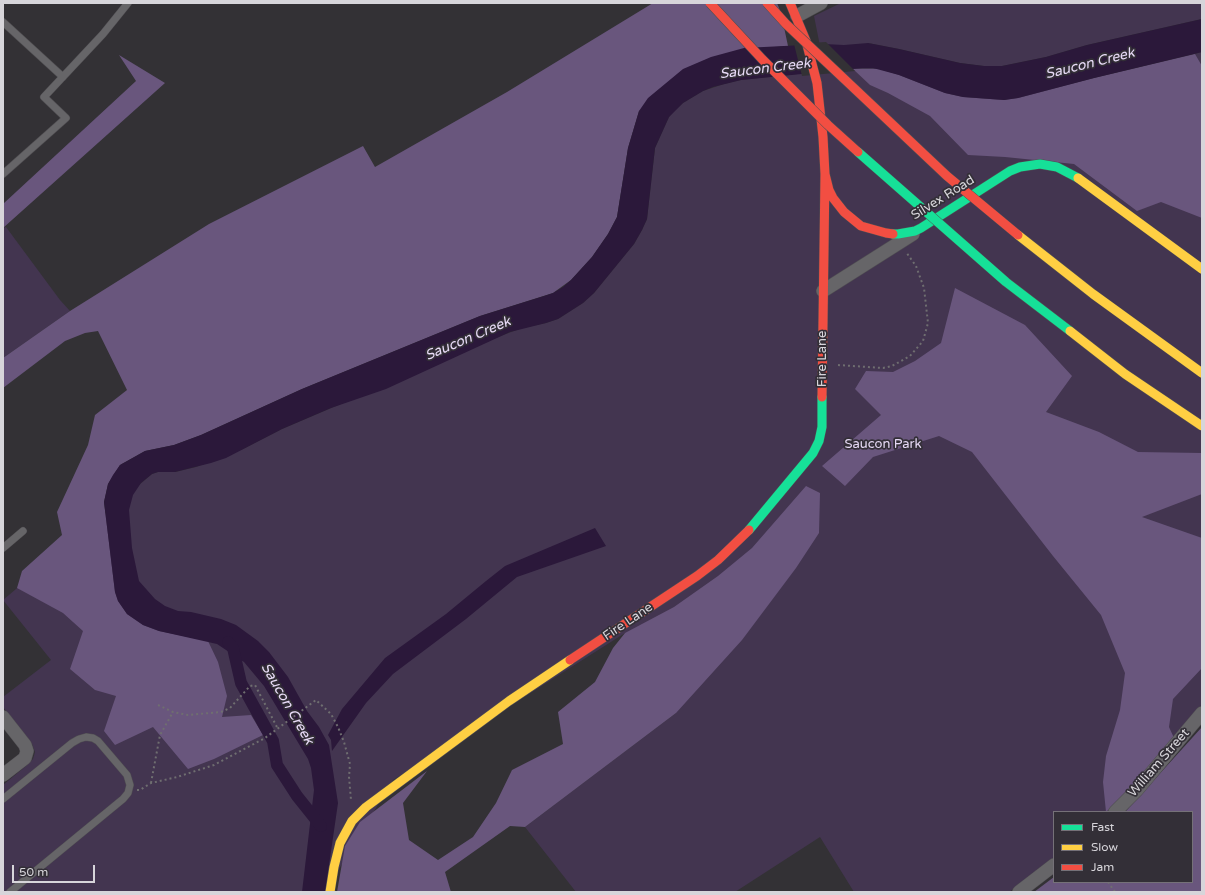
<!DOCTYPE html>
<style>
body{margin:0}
#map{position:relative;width:1205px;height:895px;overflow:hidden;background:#333135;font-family:"Varela Round",sans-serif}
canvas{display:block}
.frame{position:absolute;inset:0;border:4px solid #d7d5da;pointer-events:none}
.legend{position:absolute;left:1053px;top:811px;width:140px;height:72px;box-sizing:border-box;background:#332f37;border:1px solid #757178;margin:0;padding:5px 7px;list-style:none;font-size:12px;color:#d7d5da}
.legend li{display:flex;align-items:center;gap:8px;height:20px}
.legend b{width:20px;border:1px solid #757178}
.scale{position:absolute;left:12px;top:865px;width:83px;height:18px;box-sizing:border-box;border:2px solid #d7d5da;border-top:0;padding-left:5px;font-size:12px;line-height:14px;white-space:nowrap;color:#d7d5da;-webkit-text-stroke:3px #332f37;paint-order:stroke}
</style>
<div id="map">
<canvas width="1205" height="895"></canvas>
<div class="frame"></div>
<ul class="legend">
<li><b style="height:5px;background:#16e098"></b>Fast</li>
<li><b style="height:5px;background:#ffcf43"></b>Slow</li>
<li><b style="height:5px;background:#f24e42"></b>Jam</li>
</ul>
<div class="scale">50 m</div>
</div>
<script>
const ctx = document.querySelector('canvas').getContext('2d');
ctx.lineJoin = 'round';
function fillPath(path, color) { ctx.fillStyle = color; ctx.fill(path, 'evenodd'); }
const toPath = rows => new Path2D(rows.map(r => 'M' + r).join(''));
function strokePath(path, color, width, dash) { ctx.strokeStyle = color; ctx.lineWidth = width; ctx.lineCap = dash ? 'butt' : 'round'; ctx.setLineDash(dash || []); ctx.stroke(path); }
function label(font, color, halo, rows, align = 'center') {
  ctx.font = font + ' "Varela Round",sans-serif'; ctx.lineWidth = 3.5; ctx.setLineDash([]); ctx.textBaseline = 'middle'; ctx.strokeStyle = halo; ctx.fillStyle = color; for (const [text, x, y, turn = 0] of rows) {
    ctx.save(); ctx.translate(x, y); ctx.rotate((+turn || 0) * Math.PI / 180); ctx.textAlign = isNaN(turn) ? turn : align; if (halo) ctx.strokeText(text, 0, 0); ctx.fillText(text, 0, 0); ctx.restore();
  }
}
const green = toPath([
 [841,3,1202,3,1202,19,1087,45,1046,57,1002,66,984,66,960,63,899,49,868,43,1004,100,1202,52,1202,704,1147,772,1106,812,1054,812,1054,857,1009,892,854,892,820,837,735,892,576,892,525,827,676,713,625,633,393,780,325,892,3,892,3,785,26,766,33,759,35,752,32,744,3,707,3,697,51,660,3,600,152,474,158,472,175,472,196,467,243,449,282,429,498,337,522,328,546,323,558,319,583,303,594,293,634,244,642,230,647,219,655,148,669,117,675,110,683,103,703,91,724,84,741,80,825,71,814,16],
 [6,227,60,300,70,311,3,358,3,228]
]);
const forest = toPath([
 [653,3,777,3,781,13,788,46,775,47,639,111,628,148,617,217,608,234,592,257,571,280,553,293,480,316,302,389,201,435,174,445,145,451,120,465,108,484,104,502,115,592,118,601,127,614,143,625,159,631,208,641,218,662,227,696,222,717,251,715,263,735,214,759,188,769,153,727,115,745,104,731,116,696,95,690,70,669,83,631,63,613,17,588,22,571,62,535,57,512,88,445,95,415,127,390,98,331,85,333,65,341,3,388,3,358,70,311,209,224,363,146,375,167,507,92],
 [1195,54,1202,66,1202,218,1161,202,1137,211,1074,164,1005,157,968,155,930,116,888,93,870,85,853,69,880,69,899,75,945,93,963,97,1004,100,1018,98,1094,78],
 [119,55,165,83,3,228,3,204,136,81],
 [955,288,1025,325,1072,376,1046,412,1099,432,1138,452,1202,453,1202,494,1142,517,1202,538,1202,668,1173,699,1169,727,1174,738,1122,798,1106,812,1103,782,1106,756,1120,710,1125,673,1101,615,1053,556,972,452,939,436,873,457,845,486,822,466,881,415,855,389,866,371,893,372,915,361,941,343],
 [806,486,820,493,819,533,796,568,742,640,676,713,525,827,510,826,445,872,451,892,337,892,345,846,360,822,427,771,403,803,409,840,438,860,473,837,496,803,512,770,563,744,558,712,595,682,613,648,625,633,674,607,718,576,752,548],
 [1202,727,1202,892,1034,892,1054,877,1054,882,1192,882,1192,812,1125,812]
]);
const water = toPath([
 [1202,19,1202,52,1094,78,1018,98,1004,100,963,97,945,93,899,75,873,68,862,68,741,80,713,87,703,91,683,103,669,117,655,148,647,219,642,230,634,244,594,293,583,303,558,319,546,323,510,332,386,389,331,408,282,429,226,458,211,463,175,472,158,472,152,474,141,483,133,495,129,510,132,548,139,581,155,599,165,606,178,611,191,612,221,619,236,625,258,641,269,652,288,677,307,711,319,727,329,745,338,803,326,886,325,892,302,892,314,790,311,768,308,759,264,686,244,662,217,644,159,631,143,625,127,614,118,601,115,592,104,502,108,484,113,475,120,465,145,451,174,445,201,435,302,389,480,316,544,296,553,293,563,287,571,280,592,257,608,234,617,217,628,148,639,111,648,98,683,69,711,57,744,48,824,44,844,45,868,43,899,49,960,63,984,66,1002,66,1046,57,1087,45],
 [595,528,606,546,517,577,466,619,393,674,366,703,332,751,331,740,328,735,342,709,385,658,446,614,486,581,505,566]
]);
const pier = toPath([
 [826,42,855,71,802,76,794,44]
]);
const canal = toPath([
 [228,642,233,648,241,683,273,741,277,765,297,796,321,826]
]);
const path = toPath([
 [838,365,883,368,892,366,910,356,923,341,928,323,924,288,916,266,906,252],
 [158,705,173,712,188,715,221,712,230,708,250,686,255,685,278,729],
 [151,783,160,735,173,712],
 [137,790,140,790,151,783,177,777,214,765,265,738,316,700,331,714,338,727,344,742,350,764,349,777,351,800],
 [1108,882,1115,892]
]);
const lane = toPath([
 [3,22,63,77],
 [3,174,66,118,44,97,103,34,128,3],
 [3,548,23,531],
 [3,799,72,743,79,739,86,737,93,738,98,741,127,775,130,785,128,793,123,799,10,892]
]);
const street = toPath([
 [797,16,821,3],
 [823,291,913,234],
 [3,717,25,745,27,751,25,758,3,775],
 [1115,812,1137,790,1202,713],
 [1019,892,1054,865]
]);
const fast = toPath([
 [893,234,898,234,915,231,921,228,1010,171,1020,167,1040,164,1057,167,1078,178],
 [749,530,813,453,819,441,822,427,822,397]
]);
const slow = toPath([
 [1078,178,1202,269],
 [330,892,334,867,340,843,352,821,366,807,509,701,570,660]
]);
const jam = toPath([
 [790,3,806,41,817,83,823,137,825,174,829,190,833,198,844,212,861,226,886,233,893,234],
 [822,397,825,174],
 [570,660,697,576,718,560,749,530]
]);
const fastBridge = toPath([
 [858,152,1006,282,1070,331]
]);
const slowBridge = toPath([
 [1018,235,1093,294,1202,373],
 [1070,331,1125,374,1202,426]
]);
const jamBridge = toPath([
 [710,3,762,59,828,125,858,152],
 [767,3,786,24,947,176,1018,235]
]);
const streetNames = [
 ["Silvex Road",943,198,-32],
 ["Fire Lane",823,359,-90],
 ["Fire Lane",628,622,-34],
 ["William Street",1159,763,-49]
];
const parkNames = [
 ["Saucon Park",883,445]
];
const waterNames = [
 ["Saucon Creek",1090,64,-14],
 ["Saucon Creek",765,69,-7],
 ["Saucon Creek",468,339,-23],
 ["Saucon Creek",287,704,60]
];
fillPath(green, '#433550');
fillPath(forest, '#69567d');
fillPath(water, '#2b183a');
fillPath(pier, '#333135');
strokePath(canal, '#2b183a', 12);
strokePath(lane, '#504e52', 8);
strokePath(street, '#504e52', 14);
strokePath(fast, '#504e52', 10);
strokePath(slow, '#504e52', 10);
strokePath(jam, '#504e52', 10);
strokePath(path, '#6f6e70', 2, [2, 3]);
strokePath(lane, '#666568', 7);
strokePath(street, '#666568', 13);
strokePath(fast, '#16e098', 9);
strokePath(slow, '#ffcf43', 9);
strokePath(jam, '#f24e42', 9);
strokePath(fastBridge, '#504e52', 10, []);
strokePath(slowBridge, '#504e52', 10, []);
strokePath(jamBridge, '#504e52', 10, []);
strokePath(fastBridge, '#16e098', 9);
strokePath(slowBridge, '#ffcf43', 9);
strokePath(jamBridge, '#f24e42', 9);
label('13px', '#d7d5da', '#332f37', streetNames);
label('13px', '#e6d9f5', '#332f37', parkNames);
label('italic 14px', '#e8dbf7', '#332f37', waterNames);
</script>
